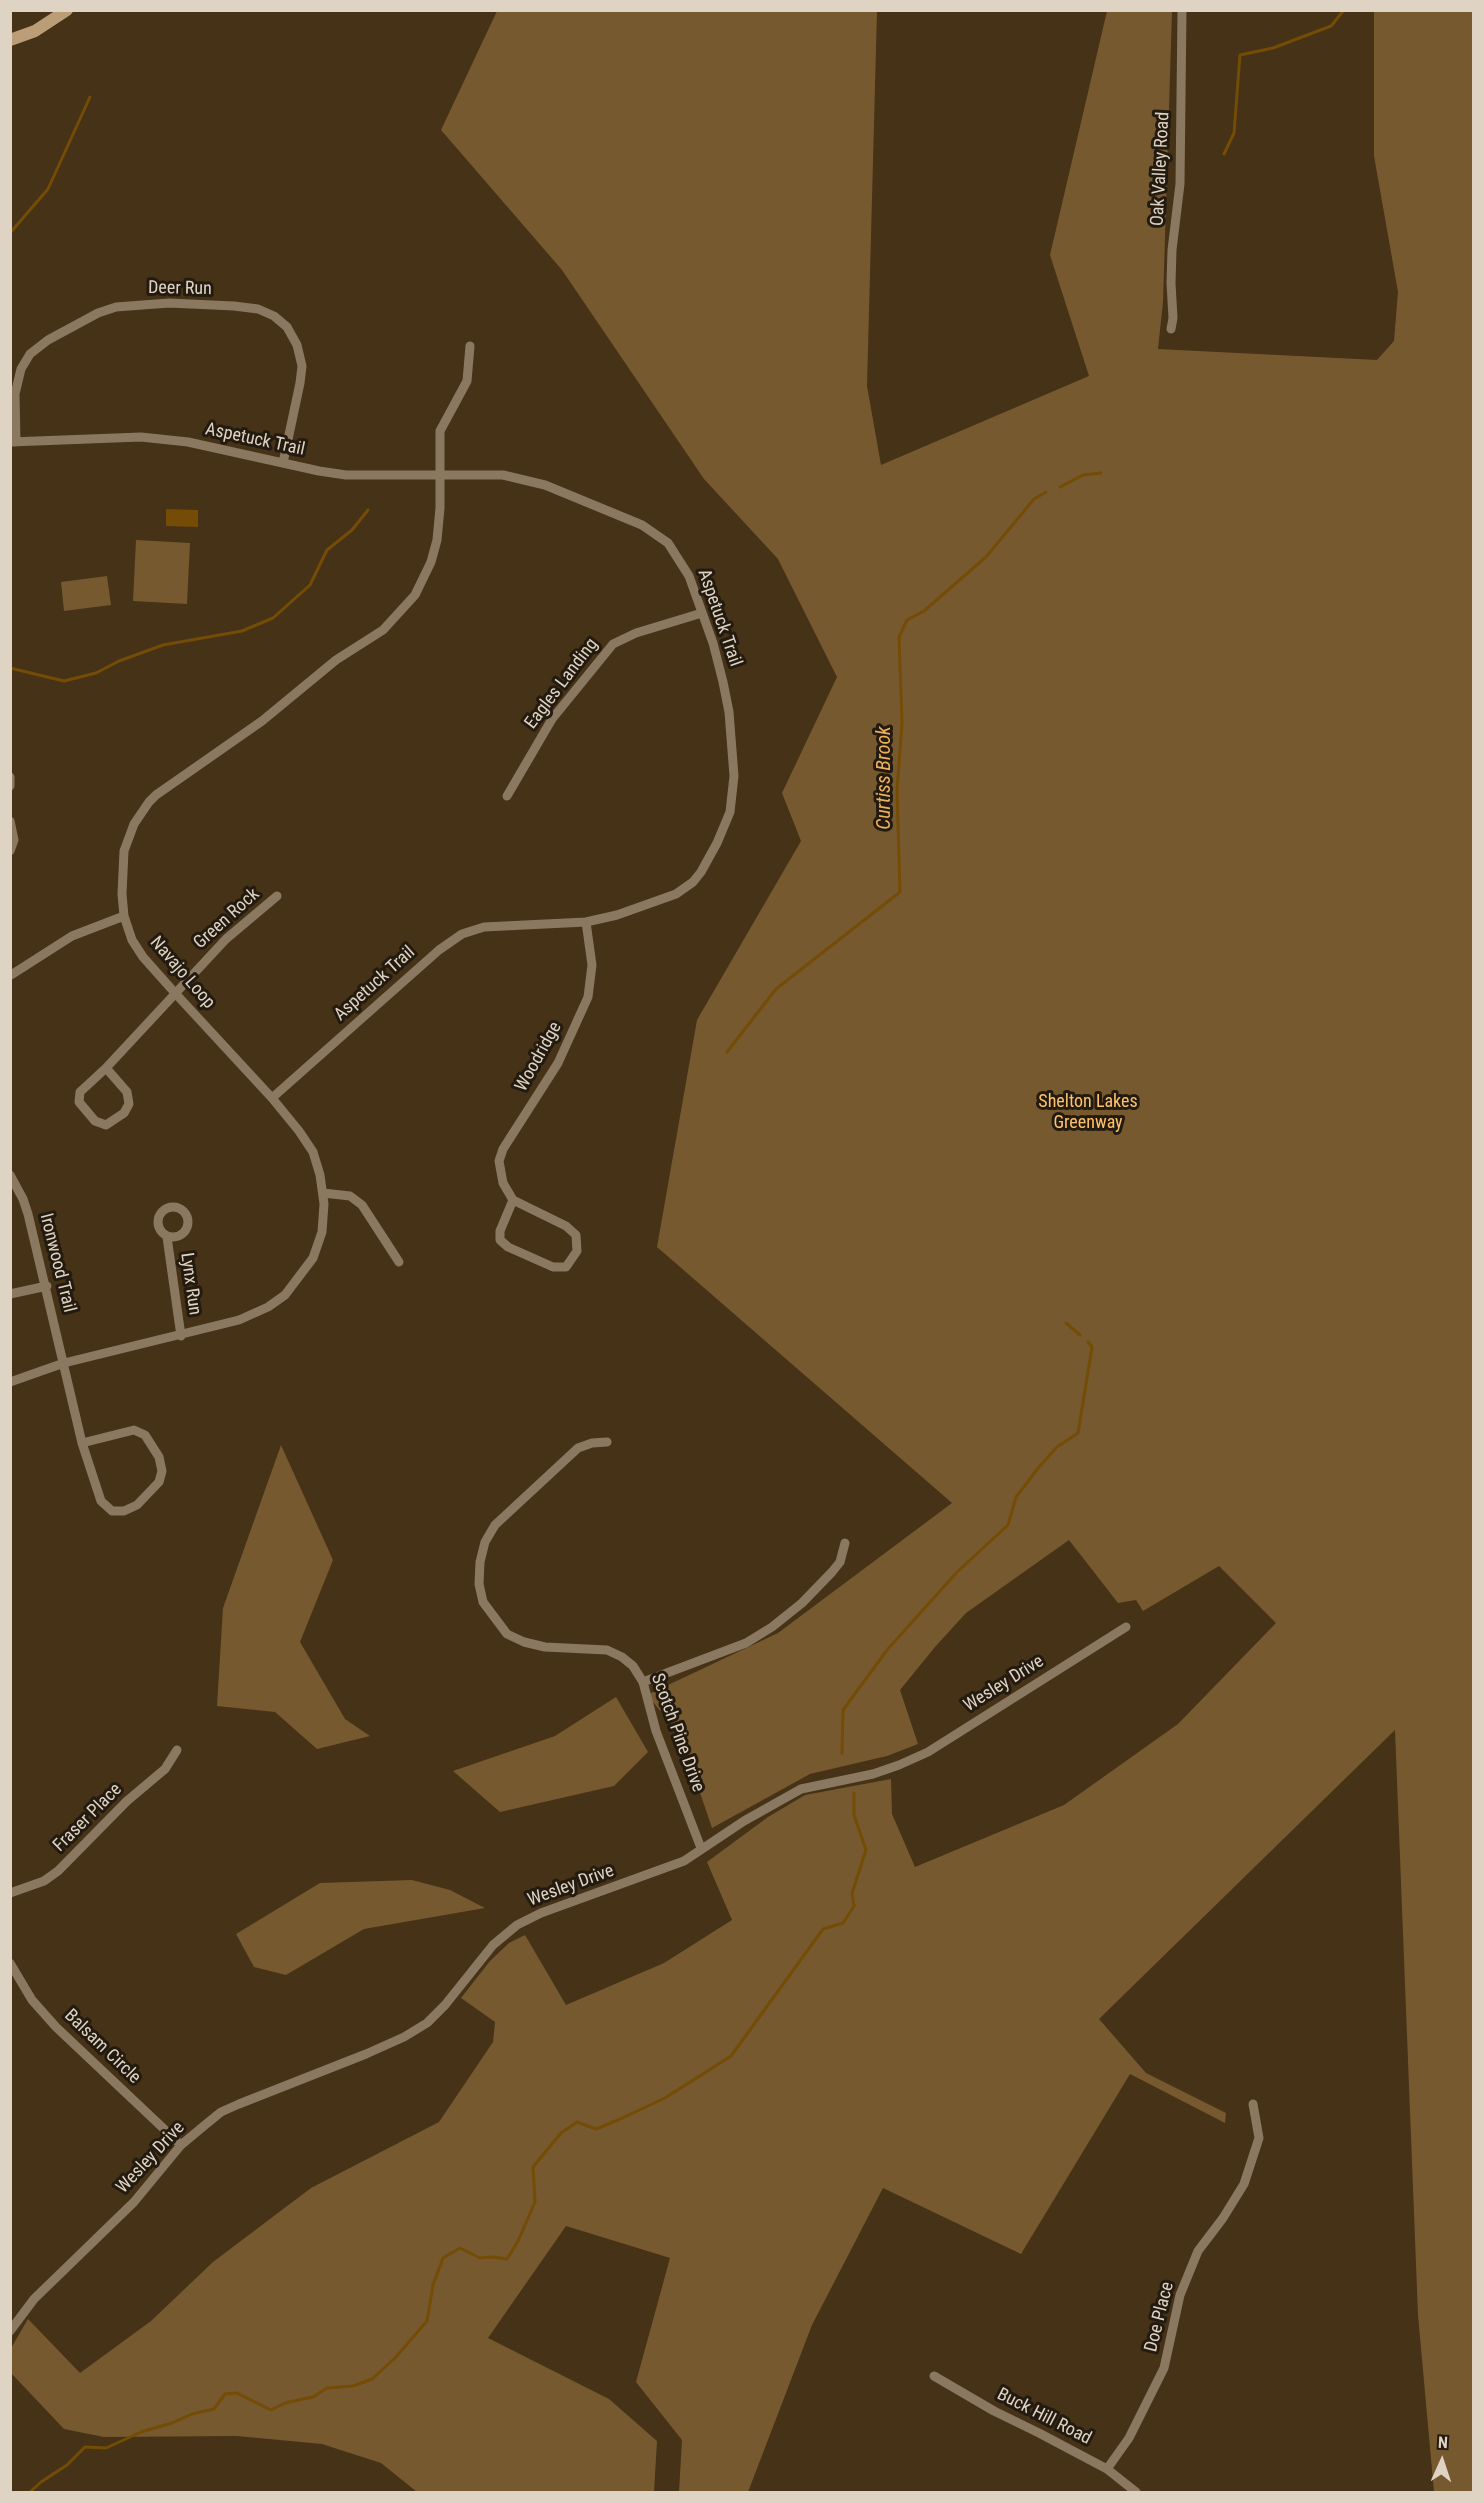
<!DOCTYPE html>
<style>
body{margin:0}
#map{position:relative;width:1484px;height:2503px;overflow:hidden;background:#453217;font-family:"Roboto Condensed",sans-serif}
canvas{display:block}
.frame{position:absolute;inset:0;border:12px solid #dfd3c4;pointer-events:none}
.north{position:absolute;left:1412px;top:2431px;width:60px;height:60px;-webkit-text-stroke:4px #241b10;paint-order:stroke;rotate:3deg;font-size:16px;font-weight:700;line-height:24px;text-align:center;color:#dfd3c4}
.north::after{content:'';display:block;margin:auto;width:21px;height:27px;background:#dfd3c4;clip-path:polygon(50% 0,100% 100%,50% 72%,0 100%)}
</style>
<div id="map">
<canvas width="1484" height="2503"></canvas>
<div class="frame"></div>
<div class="north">N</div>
</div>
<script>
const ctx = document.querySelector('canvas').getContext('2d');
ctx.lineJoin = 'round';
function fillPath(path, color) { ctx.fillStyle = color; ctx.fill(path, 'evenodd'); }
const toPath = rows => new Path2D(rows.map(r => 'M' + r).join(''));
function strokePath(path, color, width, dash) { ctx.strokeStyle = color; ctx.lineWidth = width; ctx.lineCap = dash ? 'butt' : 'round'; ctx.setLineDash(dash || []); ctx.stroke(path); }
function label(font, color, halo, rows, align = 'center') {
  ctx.font = font + ' "Roboto Condensed",sans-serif'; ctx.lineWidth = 6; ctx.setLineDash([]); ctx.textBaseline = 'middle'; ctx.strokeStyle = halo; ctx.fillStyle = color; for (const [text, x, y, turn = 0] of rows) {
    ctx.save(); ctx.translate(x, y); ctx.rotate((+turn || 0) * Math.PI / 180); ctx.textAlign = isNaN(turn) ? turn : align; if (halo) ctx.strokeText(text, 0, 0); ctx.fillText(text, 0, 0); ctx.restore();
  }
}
const green = toPath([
 [497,11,877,11,867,386,881,465,1089,376,1050,255,1107,11,1172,11,1163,302,1158,349,1377,360,1394,341,1398,292,1374,156,1374,11,1473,11,1473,2492,1434,2492,1418,2315,1395,1730,1099,2019,1146,2073,1226,2113,1225,2123,1130,2074,1021,2254,883,2188,812,2325,748,2492,679,2492,682,2440,636,2382,670,2258,566,2226,488,2338,609,2399,657,2441,654,2492,417,2492,381,2463,322,2444,237,2436,104,2437,64,2429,11,2373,10,2350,28,2319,80,2373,151,2321,213,2262,311,2188,439,2122,493,2042,495,2022,461,1998,490,1961,509,1943,525,1935,566,2005,664,1963,732,1920,707,1862,768,1817,805,1795,891,1779,892,1814,915,1867,1064,1805,1178,1724,1276,1623,1219,1566,1143,1611,1136,1600,1118,1603,1069,1540,966,1613,935,1647,900,1690,918,1744,887,1756,810,1774,712,1828,680,1734,647,1695,778,1633,952,1503,657,1247,697,1020,801,841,782,793,837,677,778,559,704,479,562,270,441,130],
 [136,540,190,543,187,604,133,601],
 [107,576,111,605,64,611,61,582],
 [281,1445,333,1560,300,1642,345,1719,370,1736,317,1749,275,1712,217,1706,223,1608],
 [616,1697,648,1752,614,1786,500,1812,453,1771,555,1736],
 [412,1880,450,1890,485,1908,364,1929,286,1975,254,1967,236,1934,320,1883]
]);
const water = toPath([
 [166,509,198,510,198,527,166,526]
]);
const stream = toPath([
 [1224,154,1234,133,1240,55,1273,48,1331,26,1344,10],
 [10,233,48,189,90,97],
 [1060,487,1083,475,1101,473],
 [10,668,64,681,96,673,119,661,163,645,242,631,273,618,310,585,327,550,352,530,368,510],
 [727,1052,776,989,900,892,897,790,902,723,899,637,907,620,924,611,986,557,1034,499,1046,492],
 [1066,1323,1080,1335],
 [842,1753,843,1710,887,1650,957,1572,1008,1525,1016,1497,1039,1467,1057,1447,1078,1433,1092,1347,1088,1342],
 [30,2492,41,2482,67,2465,85,2447,106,2448,141,2432,172,2423,192,2414,214,2409,225,2394,237,2393,271,2410,285,2403,313,2397,327,2388,353,2386,372,2379,395,2358,427,2321,433,2285,443,2258,460,2248,480,2258,493,2257,507,2259,518,2241,535,2202,533,2167,561,2133,577,2122,596,2129,618,2120,665,2098,731,2056,823,1929,843,1923,854,1906,852,1893,866,1850,854,1815,854,1793]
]);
const street = toPath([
 [1171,329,1173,318,1171,283,1172,250,1180,184,1182,10],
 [10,442,141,437,188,442,319,471,346,475,503,475,545,485,642,525,668,543,689,576,713,643,723,682,729,712,734,776,730,812,717,843,701,872,693,882,676,894,617,915,586,922,484,927,462,934,439,950,272,1098],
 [16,442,15,394,21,369,30,354,48,340,98,313,116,307,169,303,234,306,258,309,274,316,287,327,297,345,302,366,300,383,283,463],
 [10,777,10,786],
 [507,796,552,719,613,644,636,633,702,613],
 [10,821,14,840,10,851],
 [11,975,72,936,124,916],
 [106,1068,127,1092,129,1104,124,1113,106,1125,95,1121,79,1102,80,1092,106,1068,226,939,277,896],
 [10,1175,23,1199,28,1214,82,1443,101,1501,112,1511,124,1511,137,1505,159,1482,162,1471,159,1457,145,1435,134,1430,82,1443],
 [323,1193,350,1196,362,1205,399,1262],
 [513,1200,500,1231,500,1240,508,1247,553,1267,566,1267,577,1251,576,1235,566,1226,513,1200,503,1183,499,1161,503,1149,558,1063,588,997,592,965,586,922],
 '158 1222a15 15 0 1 1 30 0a15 15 0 1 1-30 0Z',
 [167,1237,181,1336],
 [10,1294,47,1286],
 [10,1382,64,1363,239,1320,268,1307,285,1295,313,1258,322,1232,324,1204,320,1175,313,1152,299,1131,272,1098,175,993,143,957,132,940,124,916,122,894,124,851,134,824,149,802,156,795,262,721,336,660,383,630,415,595,431,562,437,540,440,508,440,431,467,381,470,346],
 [607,1442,592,1443,578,1448,495,1525,485,1542,480,1562,479,1584,483,1602,507,1634,524,1642,545,1647,607,1650,622,1657,633,1666,643,1682,656,1731,701,1848],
 [643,1682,746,1643,772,1627,802,1603,832,1572,840,1562,845,1543],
 [10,1893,44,1881,58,1871,127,1801,165,1769,177,1750],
 [10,1963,32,2000,56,2027,181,2145],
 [10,2331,34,2299,134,2202,181,2145,205,2125,221,2112,239,2104,366,2054,404,2037,427,2023,445,2005,493,1945,517,1925,541,1913,684,1861,744,1821,801,1789,873,1774,899,1765,928,1752,1126,1627],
 [934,2376,994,2411,1039,2433,1107,2469,1136,2492],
 [1107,2469,1129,2438,1164,2368,1180,2295,1198,2251,1223,2218,1244,2184,1259,2138,1253,2104]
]);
const secondary = toPath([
 [10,40,35,31,67,10]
]);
const streetNames = [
 ["Oak Valley Road",1161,169,-87],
 ["Deer Run",180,289,1],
 ["Aspetuck Trail",255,440,12],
 ["Aspetuck Trail",719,618,71],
 ["Eagles Landing",562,684,-53],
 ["Green Rock",227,919,-42],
 ["Navajo Loop",182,973,49],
 ["Aspetuck Trail",375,984,-42],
 ["Woodridge",539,1057,-61],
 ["Ironwood Trail",57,1263,76],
 ["Lynx Run",190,1284,82],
 ["Wesley Drive",1004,1684,-32],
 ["Scotch Pine Drive",677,1733,70],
 ["Fraser Place",88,1818,-45],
 ["Wesley Drive",571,1886,-20],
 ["Balsam Circle",102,2047,44],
 ["Wesley Drive",151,2158,-47],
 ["Doe Place",1160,2317,-76],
 ["Buck Hill Road",1044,2417,27]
];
const parkNames = [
 ["Shelton Lakes",1088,1102],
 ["Greenway",1088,1123]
];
const waterNames = [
 ["Curtiss Brook",885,778,-90]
];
fillPath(green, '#77592f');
fillPath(water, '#744c05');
strokePath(stream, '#744c05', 3);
strokePath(street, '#8b7860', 9);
strokePath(secondary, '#bb9d77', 12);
label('18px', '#dfd3c4', '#241b10', streetNames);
label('18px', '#fec26d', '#241b10', parkNames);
label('italic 20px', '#eeb25e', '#241b10', waterNames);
</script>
